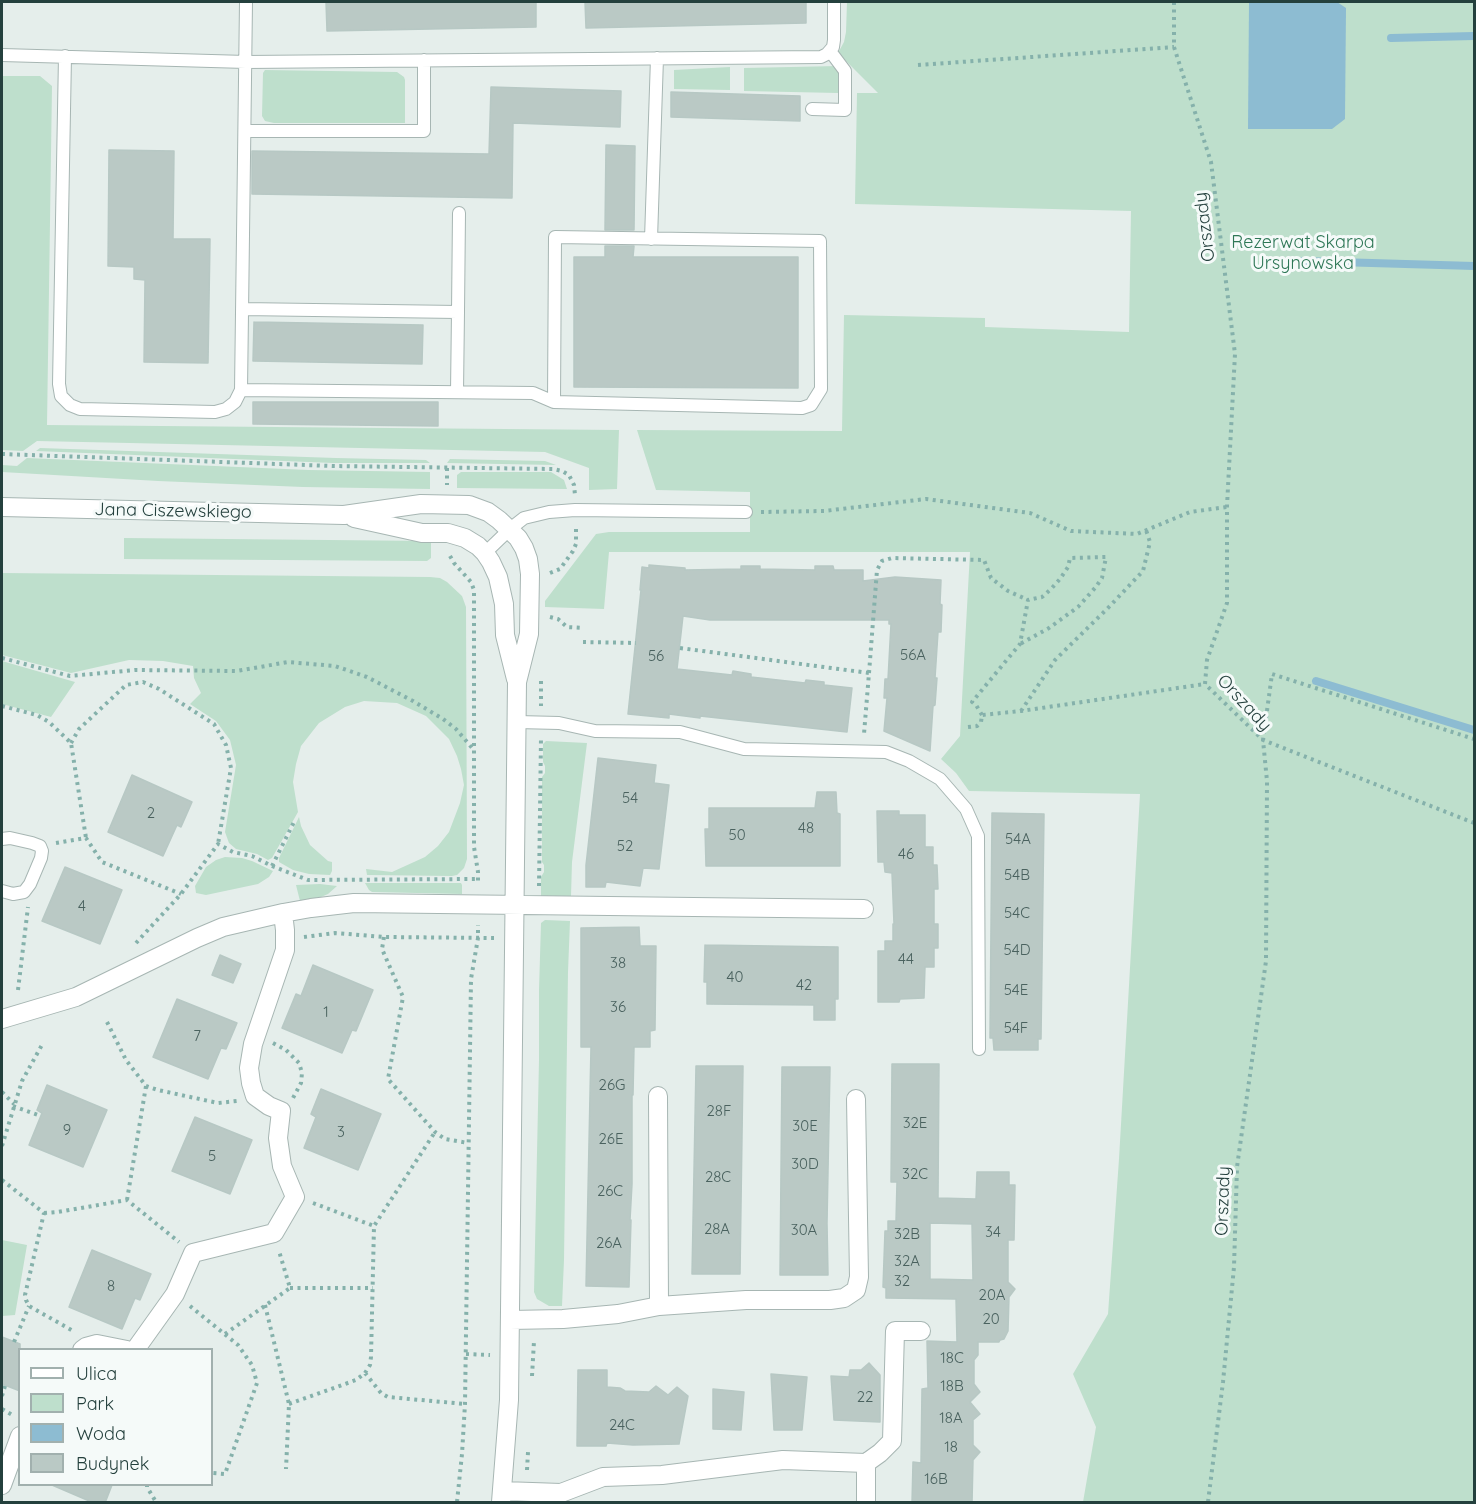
<!DOCTYPE html>
<style>
body{margin:0}
#map{position:relative;width:1476px;height:1504px;overflow:hidden;background:#e5eeeb;font-family:Quicksand,sans-serif}
canvas{display:block}
.frame{position:absolute;inset:0;border:3px solid #24403d;pointer-events:none}
.legend{position:absolute;left:18px;top:1348px;width:195px;height:138px;box-sizing:border-box;background:#f5faf9;border:2px solid #a1b0ae;margin:0;padding:8px 10px;list-style:none;font-size:18px;color:#24403d}
.legend li{display:flex;align-items:center;gap:12px;height:30px}
.legend b{width:30px;border:2px solid #a1b0ae}
</style>
<div id="map">
<canvas width="1476" height="1504"></canvas>
<div class="frame"></div>
<ul class="legend">
<li><b style="height:8px;background:#fff"></b>Ulica</li>
<li><b style="height:16px;background:#bedfcc"></b>Park</li>
<li><b style="height:16px;background:#8dbcd2"></b>Woda</li>
<li><b style="height:16px;background:#bac9c5"></b>Budynek</li>
</ul>
</div>
<script>
const ctx = document.querySelector('canvas').getContext('2d');
ctx.lineJoin = 'round';
function fillPath(path, color) { ctx.fillStyle = color; ctx.fill(path, 'evenodd'); }
const toPath = rows => new Path2D(rows.map(r => 'M' + r).join(''));
function strokePath(path, color, width, dash) { ctx.strokeStyle = color; ctx.lineWidth = width; ctx.lineCap = dash ? 'butt' : 'round'; ctx.setLineDash(dash || []); ctx.stroke(path); }
function label(font, color, halo, rows, align = 'center') {
  ctx.font = font + ' Quicksand,sans-serif'; ctx.lineWidth = 6; ctx.setLineDash([]); ctx.textBaseline = 'middle'; ctx.strokeStyle = halo; ctx.fillStyle = color; for (const [text, x, y, turn = 0] of rows) {
    ctx.save(); ctx.translate(x, y); ctx.rotate((+turn || 0) * Math.PI / 180); ctx.textAlign = isNaN(turn) ? turn : align; if (halo) ctx.strokeText(text, 0, 0); ctx.fillText(text, 0, 0); ctx.restore();
  }
}
const green = toPath([
 [847,2,1474,2,1474,1502,1083,1502,1096,1427,1073,1374,1108,1314,1119,1159,1140,794,969,791,956,773,941,759,960,736,970,552,609,552,604,609,545,607,545,601,596,534,609,532,750,532,750,492,656,490,637,430,842,431,844,315,985,318,985,327,1129,332,1131,211,855,204,857,93,878,93,838,53,844,42,846,32],
 [838,66,838,93,744,91,744,68],
 [730,67,730,90,674,89,674,70],
 [265,70,397,72,404,77,405,80,405,123,274,123,265,121,262,116,263,73],
 [2,76,40,76,52,86,47,425,619,430,617,489,589,490,589,468,545,452,37,441,23,451,2,450],
 [40,448,336,458,426,460,430,463,333,463,36,451],
 [27,458,309,470,430,472,430,489,303,487,158,481,2,472,2,465,17,466],
 [450,459,545,461,556,465,447,463],
 [461,472,551,472,564,480,567,489,457,488,457,475],
 [124,538,431,541,431,558,427,561,124,559],
 [2,573,430,577,440,578,447,582,462,596,466,607,467,859,464,868,457,875,452,876,367,875,366,869,392,872,425,857,438,846,449,832,460,803,464,785,461,769,457,756,449,739,426,716,397,703,364,701,345,707,319,723,301,746,296,764,293,782,298,812,272,858,268,860,257,854,236,849,229,843,225,832,236,765,230,740,216,721,190,704,201,693,194,678,193,666,163,661,129,660,71,673,2,655],
 [2,661,75,682,51,717,2,704],
 [546,741,587,743,572,862,571,896,541,896,541,877,544,872,544,865,542,862,542,777,545,773,545,766,543,762,543,744],
 [299,817,301,826,310,845,328,861,332,862,332,871,330,875,309,874,293,870,279,862,279,858],
 [225,857,242,858,252,861,273,871,269,877,258,884,206,895,196,893,195,886,206,867,216,860],
 [365,883,461,883,462,885,462,894,372,892,369,890],
 [320,884,337,886,328,894,321,897,300,901,296,885],
 [545,920,570,921,568,972,564,1260,562,1306,549,1306,537,1299,534,1292,539,1060,539,990,541,923],
 [2,1240,27,1245,15,1315,2,1316]
]);
const water = toPath([
 [1249,2,1337,2,1346,8,1345,119,1332,129,1248,129]
]);
const stream = toPath([
 [1391,38,1474,36],
 [1303,261,1474,266],
 [1316,681,1474,730]
]);
const building = toPath([
 [326,2,536,2,536,27,327,31,326,2],
 [585,2,806,2,806,23,586,28,585,2],
 [491,87,621,91,620,127,513,123,512,198,252,194,252,151,489,154,491,87],
 [671,92,800,96,800,121,671,117,671,92],
 [606,145,635,146,634,230,605,230,606,145],
 [109,150,174,151,173,239,210,239,208,363,144,362,145,280,134,279,134,267,108,266,109,150],
 [605,246,634,246,633,257,798,257,798,388,574,387,574,257,605,257,605,246],
 [254,322,423,325,422,364,253,361,254,322],
 [253,402,438,402,438,426,253,424,253,402],
 [649,565,685,568,685,570,741,569,741,566,760,566,760,569,815,570,815,566,833,566,834,570,863,570,863,581,895,577,941,580,940,604,942,605,941,632,938,632,935,678,937,678,935,705,933,706,930,751,884,731,887,698,884,698,885,679,888,679,891,624,889,624,889,620,710,620,683,616,677,669,732,675,733,671,751,674,751,677,805,683,806,680,824,682,824,685,852,688,847,732,700,716,700,718,669,714,669,718,628,714,641,590,640,590,642,567,649,568,649,565],
 [598,758,656,765,654,783,669,785,659,869,643,868,640,886,606,882,605,887,586,887,586,865,598,758],
 [132,775,192,802,181,827,177,825,163,856,108,832,132,775],
 [817,792,836,792,837,813,840,814,840,866,706,866,705,829,709,829,709,808,815,808,817,792],
 [877,811,899,811,899,815,925,815,925,847,933,847,933,865,937,865,938,889,934,889,934,924,938,924,938,948,934,948,934,967,925,967,924,998,900,999,899,1002,878,1002,878,951,885,951,885,941,893,941,893,924,894,924,892,873,885,872,884,862,878,862,877,811],
 [992,813,1044,814,1041,1039,1038,1039,1038,1050,994,1050,993,1038,990,1038,992,813],
 [65,867,122,890,100,944,42,921,65,867],
 [639,927,640,946,656,946,655,1030,650,1031,650,1047,634,1047,633,1095,632,1095,632,1184,630,1220,631,1220,629,1287,586,1286,591,1047,581,1047,581,928,639,927],
 [705,945,838,947,838,999,835,999,835,1020,814,1020,814,1005,707,1004,707,982,704,982,705,945],
 [220,955,241,964,233,983,212,975,220,955],
 [313,965,373,990,356,1031,352,1030,342,1053,282,1028,296,994,301,996,313,965],
 [177,999,237,1023,226,1049,221,1048,208,1079,153,1057,177,999],
 [892,1064,939,1064,938,1198,976,1199,977,1172,1009,1172,1009,1185,1015,1185,1014,1240,1008,1240,1008,1282,1015,1289,1009,1297,1008,1331,1004,1339,1000,1340,999,1342,978,1342,978,1355,974,1360,974,1384,980,1392,970,1402,980,1414,973,1420,973,1445,980,1452,973,1460,972,1503,912,1503,913,1462,921,1463,922,1389,928,1388,927,1341,957,1342,956,1299,886,1298,886,1288,883,1287,885,1231,888,1231,888,1221,896,1221,897,1182,891,1182,892,1064],
 [930,1223,972,1224,973,1280,930,1279,930,1223],
 [696,1066,743,1066,740,1274,692,1274,696,1066],
 [782,1067,830,1067,827,1223,828,1275,780,1275,782,1067],
 [47,1085,107,1110,83,1167,29,1145,42,1113,37,1110,47,1085],
 [321,1089,381,1114,358,1170,304,1148,316,1117,311,1114,321,1089],
 [195,1117,252,1140,230,1194,172,1171,195,1117],
 [92,1250,151,1274,140,1300,135,1298,122,1329,69,1307,92,1250],
 [2,1337,20,1344,20,1391,2,1384,2,1337],
 [869,1363,880,1375,880,1422,834,1420,831,1376,849,1377,850,1370,861,1370,869,1363],
 [578,1370,607,1370,607,1387,620,1388,625,1391,649,1392,656,1386,668,1395,677,1387,688,1396,679,1444,633,1445,607,1443,606,1446,577,1446,578,1370],
 [771,1374,807,1377,802,1430,774,1430,771,1374],
 [713,1389,744,1392,741,1430,713,1429,713,1389],
 [52,1485,112,1485,105,1503,94,1503,52,1485]
]);
const path = toPath([
 [1174,2,1174,47,1211,162,1235,354,1227,506,1227,603,1207,660,1205,684,1263,740,1474,823],
 [918,65,1174,47],
 [2,454,333,466,553,469,562,471,569,475,574,485,575,495],
 [447,468,447,485],
 [761,512,824,511,926,499,1030,513,1071,531,1137,534,1190,512,1227,507],
 [450,556,454,563,471,582,474,590,474,847,478,872,478,885],
 [550,573,560,569,573,551,576,544,576,526],
 [550,617,558,619,567,627,583,628],
 [583,642,636,643],
 [680,648,869,673,864,734],
 [2,658,70,676,135,670,237,671,288,662,335,666,367,677,413,701,443,719,456,729,473,749],
 [869,673,877,570,882,561,892,558,984,560,991,578,1008,591,1028,600],
 [541,681,541,706],
 [2,706,37,715,49,722,71,743,86,838],
 [1021,711,1055,660,1108,608,1143,571,1150,542,1146,530],
 [982,715,976,705,972,702,1020,644,1028,600,1042,597,1051,589,1060,579,1068,567,1070,558,1106,557,1102,578,1095,588,1078,607,1049,628,1020,644],
 [968,727,977,726,981,722,982,715,1021,711,1205,684],
 [71,743,79,729,126,685,143,682,159,689,214,724,226,745,231,768,218,844],
 [56,843,86,838,102,862,181,894],
 [272,866,295,820],
 [539,886,541,738],
 [304,937,335,933,384,937,494,938],
 [384,937,382,949,403,997,388,1079,435,1132,445,1139,468,1143],
 [136,943,181,894,218,844,233,852,252,856,272,866,308,880,478,879],
 [18,990,28,907],
 [107,1022,126,1060,146,1086,158,1090,218,1103,237,1101],
 [273,1043,286,1050,299,1063,302,1073,301,1083,293,1098],
 [2,1092,14,1104],
 [13,1106,41,1116],
 [2,1146,22,1081,43,1043],
 [2,1180,44,1213,25,1295,26,1300,29,1306,75,1332],
 [127,1200,146,1086],
 [313,1203,374,1226],
 [44,1213,58,1212,127,1200,179,1242],
 [290,1288,373,1288],
 [265,1305,289,1404,286,1469],
 [190,1306,238,1345,252,1365,257,1383,225,1474,212,1473],
 [225,1334,290,1288,279,1251],
 [14,1342,29,1306],
 [466,1354,490,1355],
 [365,1373,381,1393,388,1397,465,1404],
 [532,1376,534,1341],
 [2,1396,5,1386],
 [289,1404,356,1380,365,1373,370,1365,371,1357,374,1226,435,1132],
 [2,1409,14,1416],
 [527,1470,528,1452],
 [147,1484,147,1487,156,1502],
 [457,1502,462,1454,465,1404,471,979,478,938,478,925],
 [1208,1502,1223,1382,1234,1267,1237,1167,1266,961,1267,781,1263,740,1272,674,1474,739]
]);
const lane = toPath([
 [246,2,241,390,533,393,554,402,802,408,811,405,821,389,820,241,555,237,554,402],
 [2,55,246,62,821,57,827,54,833,47,834,40,834,2],
 [65,56,59,384,61,396,70,405,80,409,215,412,226,409,235,402,241,390],
 [812,109,845,110,845,71,830,51],
 [245,131,424,131,424,60],
 [651,239,657,58],
 [242,309,458,312,457,392],
 [458,312,459,213],
 [485,553,510,529,524,518,549,512,575,510,746,512],
 [517,722,559,723,595,731,680,732,744,749,886,752,909,761,940,779,966,809,978,836,979,1049],
 [2,839,10,838,32,843,40,846,42,851,41,858,30,884,24,892,13,894,2,891]
]);
const street = toPath([
 [2,507,344,515,421,504,469,505,488,512,499,520,518,538,524,548,528,559,530,574,529,634,517,682,509,1400,501,1502],
 [354,518,422,533,448,533,465,538,478,546,485,553,491,562,498,577,504,604,505,635,516,679],
 [2,1019,76,997,197,938,223,927,283,913,311,908,354,903,864,909],
 [658,1096,659,1306],
 [510,1320,563,1319,618,1314,659,1306,746,1300,830,1300,844,1298,856,1290,859,1277,856,1099],
 [82,1350,86,1347,97,1344,127,1350],
 [135,1350,175,1294,193,1253,274,1233,295,1197,282,1166,278,1138,281,1111,269,1106,255,1096,251,1083,249,1068,253,1044,285,950,285,930,283,913],
 [2,1485,20,1436],
 [503,1491,561,1493,603,1477,662,1475,783,1460,866,1463,880,1453,892,1441,895,1331,921,1331],
 [866,1502,866,1463]
]);
const numberNames = [
 ["56A",913,655],
 ["56",656,656],
 ["54",630,798],
 ["2",151,813],
 ["48",806,828],
 ["50",737,835],
 ["54A",1018,839],
 ["52",625,846],
 ["46",906,854],
 ["54B",1017,875],
 ["4",82,906],
 ["54C",1017,913],
 ["54D",1017,950],
 ["44",906,959],
 ["38",618,963],
 ["40",735,977],
 ["42",804,985],
 ["54E",1016,990],
 ["36",618,1007],
 ["1",326,1012],
 ["54F",1016,1028],
 ["7",197,1036],
 ["26G",612,1085],
 ["28F",719,1111],
 ["32E",915,1123],
 ["30E",805,1126],
 ["9",67,1130],
 ["3",341,1132],
 ["26E",611,1139],
 ["5",212,1156],
 ["30D",805,1164],
 ["32C",915,1174],
 ["28C",718,1177],
 ["26C",610,1191],
 ["28A",717,1229],
 ["30A",804,1230],
 ["34",993,1232],
 ["32B",907,1234],
 ["26A",609,1243],
 ["32A",907,1261],
 ["32",902,1281],
 ["8",111,1286],
 ["20A",992,1295],
 ["20",991,1319],
 ["18C",952,1358],
 ["18B",952,1386],
 ["22",865,1397],
 ["18A",951,1418],
 ["24C",622,1425],
 ["18",951,1447],
 ["16B",936,1479]
];
const streetNames = [
 ["Orszady",1205,227,-97],
 ["Jana Ciszewskiego",173,511,1],
 ["Orszady",1244,703,47],
 ["Orszady",1223,1201,-88]
];
const parkNames = [
 ["Rezerwat Skarpa",1303,243],
 ["Ursynowska",1303,264]
];
fillPath(green, '#bedfcc');
fillPath(water, '#8dbcd2');
strokePath(stream, '#8dbcd2', 8);
fillPath(building, '#bac9c5');
strokePath(building, '#b7c8c4', 1.5);
strokePath(lane, '#a7b6b3', 14);
strokePath(street, '#a7b6b3', 20);
strokePath(path, '#85b1ab', 4, [3, 4.5]);
strokePath(lane, '#fff', 12);
strokePath(street, '#fff', 18);
label('15px', '#4a625f', null, numberNames);
label('18px', '#24403d', '#f5faf9', streetNames);
label('18px', '#2e7756', '#f5faf9', parkNames);
</script>
